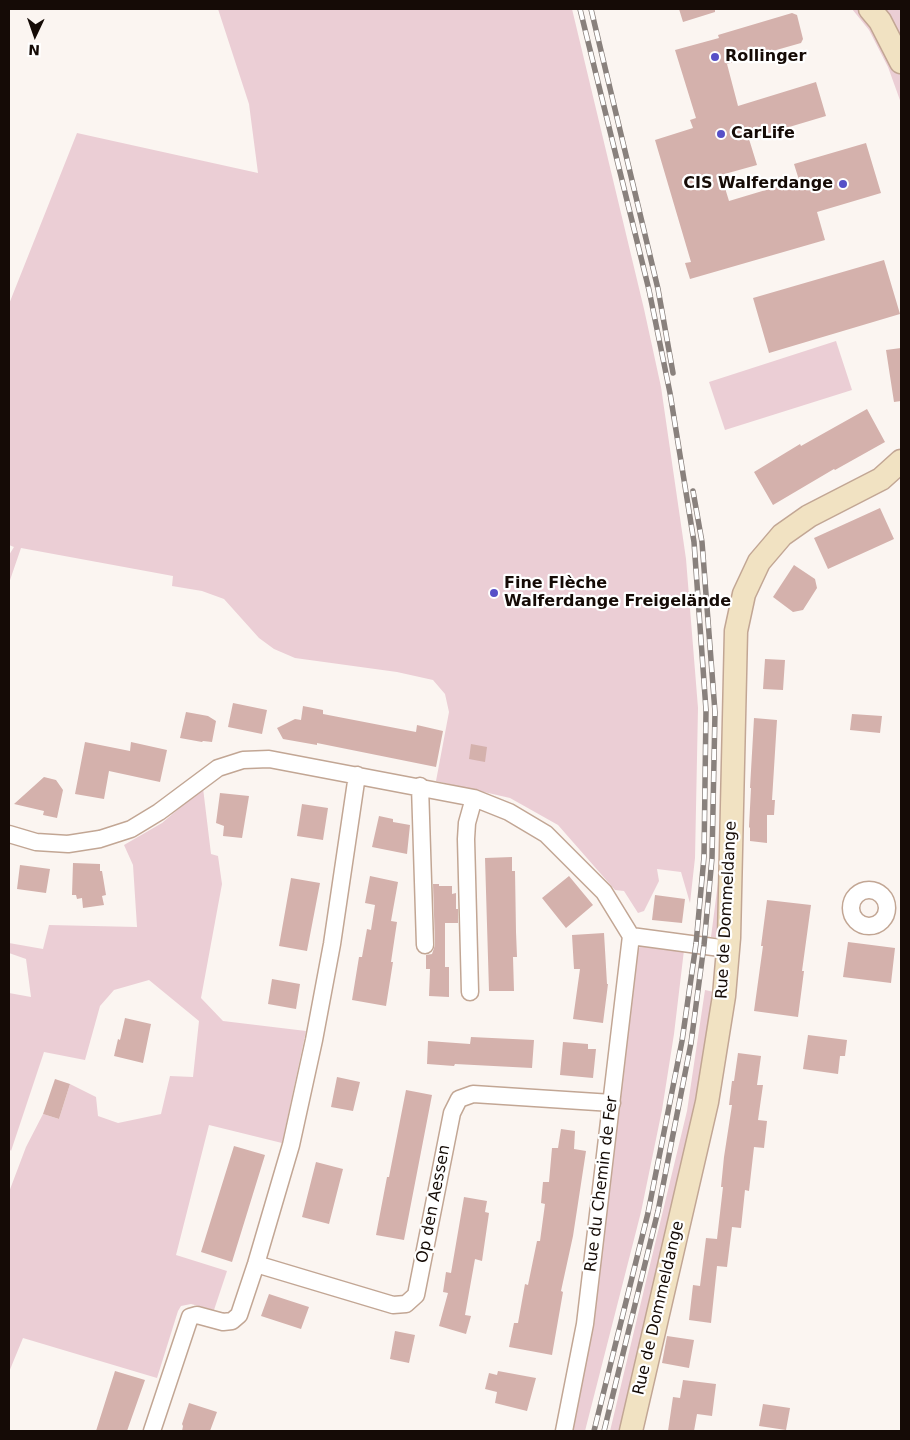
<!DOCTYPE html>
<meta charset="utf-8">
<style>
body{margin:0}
#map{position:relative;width:910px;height:1440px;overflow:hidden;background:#fbf5f1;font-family:"DejaVu Sans",sans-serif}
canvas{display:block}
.frame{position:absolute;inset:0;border:10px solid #150b06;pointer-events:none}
.north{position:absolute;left:10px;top:10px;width:50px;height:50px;-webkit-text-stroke:4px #fff;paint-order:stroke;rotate:183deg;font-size:14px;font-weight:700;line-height:20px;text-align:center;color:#150b06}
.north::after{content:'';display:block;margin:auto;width:18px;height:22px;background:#150b06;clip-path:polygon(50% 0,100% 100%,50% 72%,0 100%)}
</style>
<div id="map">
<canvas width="910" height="1440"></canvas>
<div class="frame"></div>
<div class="north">N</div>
</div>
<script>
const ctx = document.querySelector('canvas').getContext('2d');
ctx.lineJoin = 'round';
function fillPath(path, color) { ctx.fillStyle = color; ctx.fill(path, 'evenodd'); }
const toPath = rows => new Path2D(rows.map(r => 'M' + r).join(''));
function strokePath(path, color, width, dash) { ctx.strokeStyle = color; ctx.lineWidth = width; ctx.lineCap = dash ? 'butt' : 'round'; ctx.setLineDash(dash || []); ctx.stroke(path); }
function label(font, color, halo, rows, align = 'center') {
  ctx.font = font + ' "DejaVu Sans",sans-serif'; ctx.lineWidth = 4.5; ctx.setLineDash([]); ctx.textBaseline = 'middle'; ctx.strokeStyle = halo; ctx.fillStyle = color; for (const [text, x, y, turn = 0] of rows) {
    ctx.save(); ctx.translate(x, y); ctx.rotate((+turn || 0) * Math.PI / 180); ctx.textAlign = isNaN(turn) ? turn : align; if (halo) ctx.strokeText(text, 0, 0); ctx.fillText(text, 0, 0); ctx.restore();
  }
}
const green = toPath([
 [218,9,572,9,644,309,661,387,686,559,698,708,695,858,690,903,681,872,657,869,659,881,644,911,638,913,624,891,615,890,558,825,510,798,436,781,449,712,445,694,433,680,397,672,295,658,274,649,259,638,224,599,202,591,172,586,173,576,21,548,9,583,9,555,14,547,9,545,9,304,77,133,258,173,249,104],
 [852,9,901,9,901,103,888,67,869,30],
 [836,341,852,390,725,430,709,382],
 [203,788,211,854,218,856,222,884,201,998,223,1021,306,1031,282,1143,209,1125,176,1255,227,1271,214,1310,191,1304,181,1306,178,1311,157,1378,23,1338,9,1372,9,1192,26,1147,43,1114,59,1119,70,1084,96,1097,98,1116,118,1123,161,1114,170,1076,193,1077,199,1021,149,980,114,990,100,1006,85,1060,44,1052,11,1151,9,1148,9,993,31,997,26,959,9,953,9,943,43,949,49,925,137,927,133,865,124,845,162,823],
 [721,859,719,938,711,937],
 [641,946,684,950,674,1034,662,1110,641,1212,585,1431,572,1431,591,1324,607,1209,634,954],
 [705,990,714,992,708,1035,694,1106,620,1431,610,1431,687,1111]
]);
const building = toPath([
 [679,9,715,9,715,12,683,22],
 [792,13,797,15,803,39,801,43,727,64,738,106,816,82,826,116,749,139,757,165,721,175,729,201,799,180,794,164,866,143,881,193,817,212,825,240,690,279,685,263,691,262,655,140,693,128,690,120,696,118,675,50,719,38,718,35],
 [884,260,900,314,769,353,753,298],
 [901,348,901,401,894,402,886,350],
 [867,409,885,442,835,470,834,469,773,505,754,472,800,444,801,446],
 [880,508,894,539,828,569,814,538],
 [794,565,815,579,817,588,803,610,793,612,773,597],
 [765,659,785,660,783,690,763,689],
 [233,703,267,710,262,734,228,727],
 [303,706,323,710,323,714,416,732,417,725,443,731,436,767,317,743,317,745,283,739,277,728,295,719,301,720],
 [186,712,208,716,216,721,212,742,203,741,202,742,180,738],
 [852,714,882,716,880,733,850,730],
 [754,718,777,720,772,800,775,800,774,815,767,815,767,843,750,841,750,828,749,827,751,788,750,788],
 [85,742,130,751,131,742,167,750,160,782,109,771,104,799,75,794],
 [471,744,487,747,485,762,469,759],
 [44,777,56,780,63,790,57,818,43,815,44,811,14,804],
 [220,793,249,796,242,838,223,836,224,826,216,823],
 [302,804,328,808,323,840,297,836],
 [379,816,393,819,393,822,410,825,407,854,372,847],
 [512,857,512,871,515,871,516,932,517,957,513,957,514,991,489,991,485,858],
 [73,863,100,864,100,871,102,871,106,895,102,896,104,905,83,908,82,898,77,899,76,895,72,895],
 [20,865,50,869,46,893,17,889],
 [370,876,398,882,391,921,397,922,391,962,393,962,386,1006,352,1000,359,957,362,957,367,929,371,930,375,905,365,903],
 [569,876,593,905,566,928,542,898],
 [291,878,320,883,307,951,279,946],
 [433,884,439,884,439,886,452,886,452,894,456,893,456,909,458,909,458,923,445,923,445,967,449,967,449,997,429,996,430,969,426,969,426,955,432,954,435,945],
 [655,895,685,899,682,923,652,920],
 [767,900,811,905,802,971,804,971,798,1017,754,1011,763,946,761,946],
 [604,933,607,984,608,984,603,1023,573,1019,580,969,574,969,572,935],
 [848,942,895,948,891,983,843,977],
 [272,979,300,984,296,1009,268,1004],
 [125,1018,151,1024,143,1063,114,1056,118,1039,120,1040],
 [808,1035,847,1040,845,1056,840,1056,838,1074,803,1069],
 [471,1037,534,1040,532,1068,455,1064,454,1066,427,1064,428,1041,470,1044],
 [563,1042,588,1044,588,1049,596,1049,593,1078,560,1075],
 [738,1053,761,1056,757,1085,763,1085,758,1120,767,1121,764,1148,754,1147,749,1191,745,1190,741,1228,732,1227,727,1267,717,1266,711,1323,689,1320,693,1285,700,1286,706,1238,717,1239,723,1187,721,1187,724,1157,732,1105,729,1105,732,1081,734,1081],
 [337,1077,360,1082,353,1111,331,1107],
 [55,1079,70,1084,59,1119,43,1114],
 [406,1090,432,1095,404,1240,376,1235,387,1177,389,1177],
 [561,1129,575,1131,574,1149,586,1151,573,1236,561,1291,563,1292,552,1355,509,1347,514,1323,518,1323,525,1284,528,1285,537,1241,540,1241,545,1204,541,1203,543,1182,549,1182,552,1148,558,1148],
 [234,1146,265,1155,232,1262,201,1252],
 [316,1162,343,1169,329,1224,302,1217],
 [464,1197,487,1201,485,1212,489,1213,482,1261,475,1259,465,1315,471,1316,466,1334,439,1326,448,1293,443,1292,446,1272,451,1273],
 [269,1294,309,1307,301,1329,261,1316],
 [395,1331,415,1335,409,1363,390,1359],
 [667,1336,694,1340,689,1368,662,1363],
 [115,1371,145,1380,127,1431,96,1431],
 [498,1371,536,1378,527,1411,495,1403,497,1392,485,1389,489,1373,497,1375],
 [683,1380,716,1384,712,1416,697,1414,694,1431,668,1431,673,1397,680,1398],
 [189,1403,217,1412,210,1431,182,1431,183,1426,182,1424],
 [763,1404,790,1408,786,1430,759,1426]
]);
const street = toPath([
 [420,786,425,945],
 [9,834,36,842,68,844,100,839,131,829,159,812,218,768,243,760,269,759,474,798,509,812,546,834,604,892,631,936],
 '851 908a18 18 0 1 1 36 0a18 18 0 1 1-36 0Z',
 [631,936,728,949],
 [470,992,466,839,467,823,474,798],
 [256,1264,393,1305,406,1304,416,1295,452,1113,459,1099,473,1094,612,1103],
 [152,1431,190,1317,197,1315,223,1322,232,1321,239,1315,256,1264,291,1145,314,1040,332,944,357,775],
 [564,1431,585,1324,631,936]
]);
const secondary = toPath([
 [870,9,880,21,901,62],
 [631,1431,707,1102,724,996,729,938,736,631,744,594,759,562,782,535,809,516,881,479,901,461]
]);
const rail = toPath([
 [580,9,649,290,670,393,694,542,706,710,704,857,696,944,682,1041,648,1213,594,1431],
 [591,9,658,289,673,373],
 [604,1431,658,1211,691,1043,704,945,712,858,715,712,702,542,693,491]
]);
const markers = [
 [715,57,5,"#564fc7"],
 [721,134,5,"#564fc7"],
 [843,184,5,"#564fc7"],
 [494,593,5,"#564fc7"]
];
const poiNames = [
 ["Rollinger",725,57],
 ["CarLife",731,134],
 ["CIS Walferdange",833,184,"right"],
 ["Fine Flèche",504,584],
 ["Walferdange Freigelände",504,602]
];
const streetNames = [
 ["Rue de Dommeldange",727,910,-87],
 ["Rue du Chemin de Fer",602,1184,-83],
 ["Op den Aessen",434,1204,-79],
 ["Rue de Dommeldange",659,1308,-77]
];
fillPath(green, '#ebced5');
fillPath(building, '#d4b1ac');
strokePath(street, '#c2a694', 19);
strokePath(secondary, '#c2a694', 25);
strokePath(street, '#fff', 16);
strokePath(secondary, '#f1e2c2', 22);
strokePath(rail, '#89817d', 5.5);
strokePath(rail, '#fff', 4, [11]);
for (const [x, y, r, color] of markers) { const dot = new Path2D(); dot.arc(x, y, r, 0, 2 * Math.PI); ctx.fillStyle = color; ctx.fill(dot); strokePath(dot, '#fff', 2); }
label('bold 16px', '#150b06', '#fff', poiNames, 'left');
label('16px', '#150b06', '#fff', streetNames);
</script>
